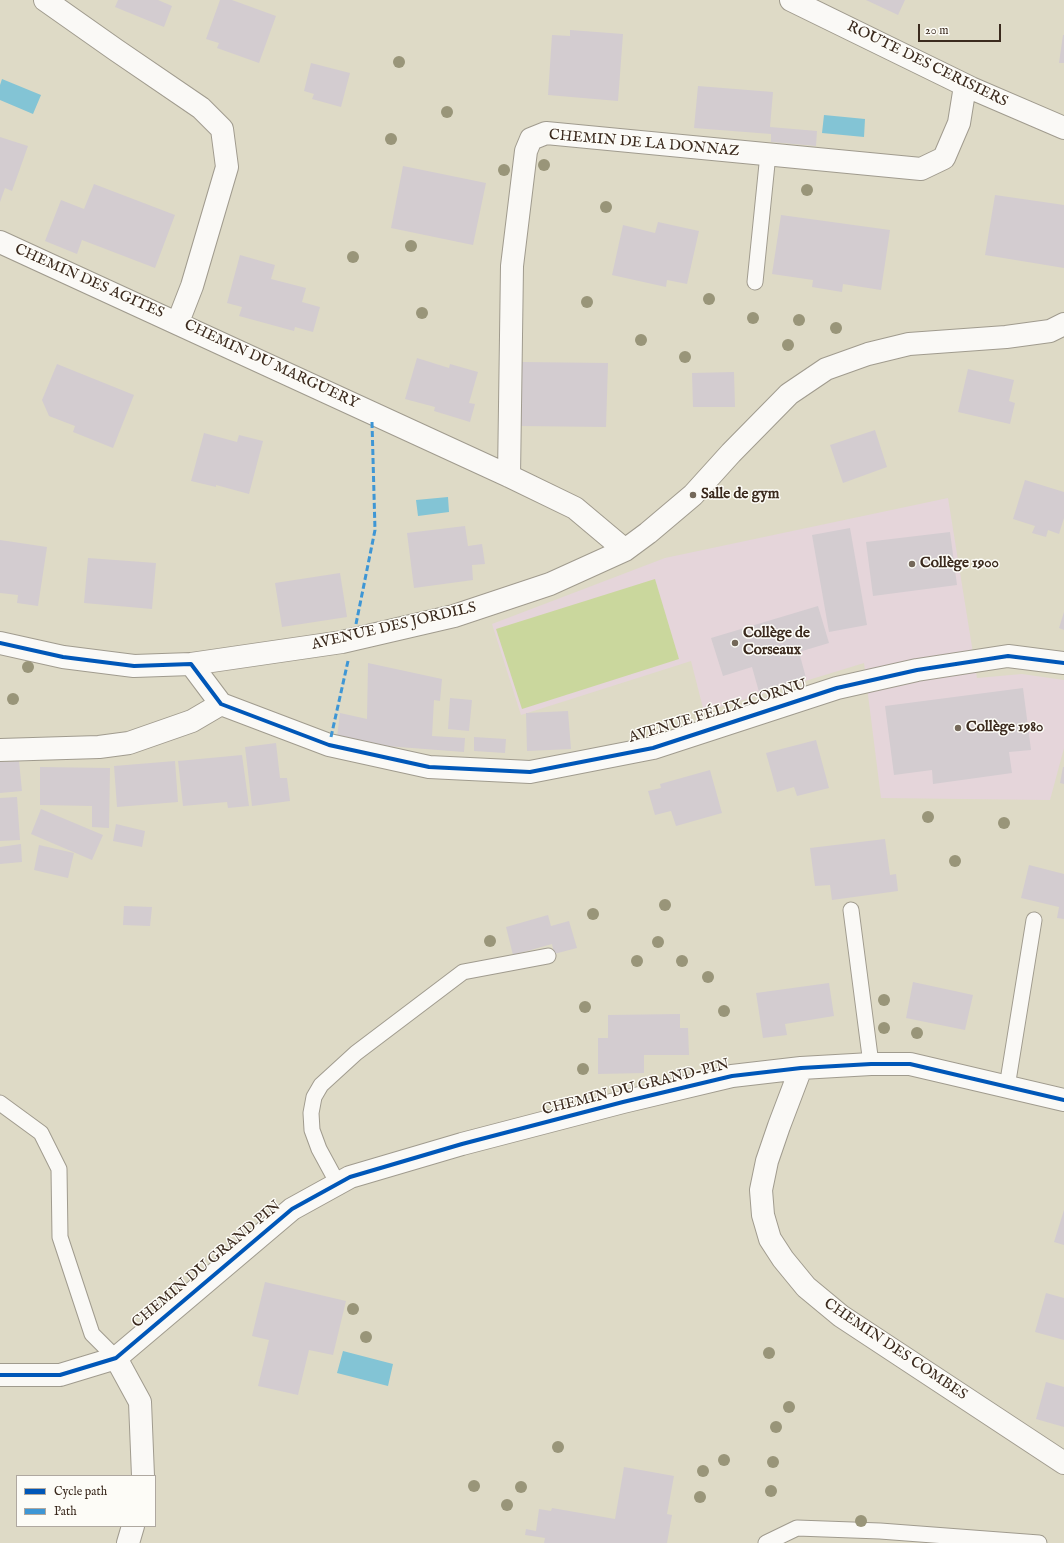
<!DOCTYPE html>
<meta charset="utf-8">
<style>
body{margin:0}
#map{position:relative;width:1064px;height:1543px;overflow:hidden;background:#dedac6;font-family:"IM FELL English",serif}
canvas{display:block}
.legend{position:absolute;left:16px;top:1475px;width:140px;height:52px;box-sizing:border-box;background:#fdfcf7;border:1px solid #afa8a0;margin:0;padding:5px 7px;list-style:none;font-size:12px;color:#3b2a1e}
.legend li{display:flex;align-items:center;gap:8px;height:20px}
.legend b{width:20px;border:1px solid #afa8a0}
.scale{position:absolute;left:918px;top:24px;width:83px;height:18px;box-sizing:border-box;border:2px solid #3b2a1e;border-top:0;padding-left:5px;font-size:12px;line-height:14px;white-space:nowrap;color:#3b2a1e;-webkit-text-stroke:3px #fdfcf7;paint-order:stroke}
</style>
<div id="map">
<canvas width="1064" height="1543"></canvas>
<ul class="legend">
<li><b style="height:5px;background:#0057b8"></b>Cycle path</li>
<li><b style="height:5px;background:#3e96d5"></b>Path</li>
</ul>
<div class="scale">20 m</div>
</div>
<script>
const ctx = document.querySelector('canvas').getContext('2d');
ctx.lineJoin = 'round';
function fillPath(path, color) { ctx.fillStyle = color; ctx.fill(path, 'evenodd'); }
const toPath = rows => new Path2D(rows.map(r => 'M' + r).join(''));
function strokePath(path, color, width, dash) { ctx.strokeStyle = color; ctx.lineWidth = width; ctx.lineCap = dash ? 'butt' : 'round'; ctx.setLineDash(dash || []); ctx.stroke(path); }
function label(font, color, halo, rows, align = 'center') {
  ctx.font = font + ' "IM FELL English",serif'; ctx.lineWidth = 3; ctx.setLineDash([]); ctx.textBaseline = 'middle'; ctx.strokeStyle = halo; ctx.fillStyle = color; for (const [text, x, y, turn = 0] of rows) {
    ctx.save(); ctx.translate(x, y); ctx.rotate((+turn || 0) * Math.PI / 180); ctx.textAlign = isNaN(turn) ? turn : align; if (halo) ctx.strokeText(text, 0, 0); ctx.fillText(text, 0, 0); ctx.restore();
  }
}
const built = toPath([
 [948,498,977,678,1022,674,1064,680,1064,748,1050,800,881,798,864,663,704,712,691,661,521,715,492,624,665,558]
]);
const green = toPath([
 [655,579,679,659,522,709,496,629]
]);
const water = toPath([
 [2,79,41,95,33,114,0,100,0,85],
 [824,115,865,119,864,137,822,133],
 [448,497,449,512,418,516,416,500],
 [343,1351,393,1364,388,1386,337,1373]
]);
const building = toPath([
 [118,0,158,0,172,6,164,27,115,7],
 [220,0,232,0,276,16,259,63,217,48,219,43,206,39],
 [866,0,905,0,898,15],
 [570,30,623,34,618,101,548,95,552,35,570,36],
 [1063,35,1064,35,1064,63,1059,63],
 [311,63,350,73,341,107,312,99,314,94,304,91],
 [698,86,773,92,770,127,817,131,816,146,771,142,771,134,694,128],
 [0,137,28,146,12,191,5,188,0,202],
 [403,166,486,183,473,245,391,228],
 [94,184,175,215,155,268,82,240,77,254,45,241,61,200,84,209],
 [995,195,1064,205,1064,268,985,255],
 [781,215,890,230,881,290,843,284,842,292,812,287,813,280,772,274],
 [658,222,699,231,687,284,667,280,666,287,612,275,623,225,655,233],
 [240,255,275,265,271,279,306,288,302,302,320,307,313,332,295,327,294,331,239,316,242,307,227,303],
 [417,358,449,368,450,364,478,372,469,403,475,404,470,422,434,411,435,407,405,399],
 [521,362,608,363,606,427,520,426],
 [57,364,134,395,113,448,73,432,75,426,49,416,42,400],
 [968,369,1014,380,1009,401,1015,403,1010,424,958,412],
 [734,372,735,407,693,407,692,373],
 [875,430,887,467,843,483,830,445],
 [204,433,237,442,239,435,263,441,249,494,216,485,216,487,191,481],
 [1025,480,1064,492,1064,518,1059,534,1048,530,1046,537,1032,533,1035,526,1013,519],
 [465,526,468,546,482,544,485,564,472,565,473,580,414,588,407,533],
 [850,528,867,625,829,632,812,535],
 [950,532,957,585,873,596,866,542],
 [0,540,47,547,38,606,17,603,18,595,0,593],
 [88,558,156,563,152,609,84,603],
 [340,573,347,617,282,627,275,583],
 [818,606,829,643,799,652,806,678,759,692,752,667,723,676,711,638],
 [1064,612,1064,630,1059,628],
 [368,663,442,679,440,701,434,700,432,736,465,738,464,752,386,746,337,737,340,713,367,719],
 [1023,688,1031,750,1009,752,1012,773,933,784,932,770,894,775,885,706],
 [450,698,472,700,469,731,448,729],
 [568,711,571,749,527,751,526,713],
 [474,737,506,739,505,753,474,751],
 [816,740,829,788,797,796,794,787,777,792,766,753],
 [276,743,280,778,287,778,290,801,252,806,245,747],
 [242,755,249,806,228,808,227,802,183,806,178,761],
 [19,761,22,791,0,793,0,762],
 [175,761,178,802,117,807,114,766],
 [40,767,110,768,109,828,92,827,92,806,40,805],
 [1063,767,1064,767,1064,784,1060,783],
 [710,770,722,813,676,826,671,811,655,815,648,791,661,788,660,784],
 [17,797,20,840,0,841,0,798],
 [41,809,103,835,92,860,31,834],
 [116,824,145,831,142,847,113,841],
 [885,839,890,875,896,874,898,891,832,900,830,885,815,886,810,848],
 [21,844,22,862,0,864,0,847],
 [39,845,74,853,68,878,34,870],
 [1029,865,1064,874,1064,919,1057,918,1059,907,1021,898],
 [124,906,152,907,150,926,123,925],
 [548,915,551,926,569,921,577,948,554,954,552,944,513,955,506,927],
 [913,982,973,995,965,1030,906,1018],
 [829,983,834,1016,785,1024,787,1035,763,1038,756,993],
 [680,1014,680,1028,688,1028,689,1055,644,1055,644,1073,598,1074,598,1038,608,1038,608,1015],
 [1064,1210,1064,1245,1054,1242],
 [265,1282,346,1301,333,1355,309,1350,298,1395,258,1386,269,1340,252,1336],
 [1046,1293,1064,1298,1064,1340,1035,1332],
 [1046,1382,1064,1387,1064,1427,1036,1419],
 [624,1467,674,1476,667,1514,672,1515,667,1543,544,1543,545,1538,525,1535,526,1529,536,1531,539,1509,551,1511,552,1508,615,1519]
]);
const lane = toPath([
 [755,282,768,154],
 [851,910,871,1064],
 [1007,1087,1034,920],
 [0,1103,41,1133,59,1169,60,1237,92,1334,116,1358],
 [338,1184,319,1149,312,1130,311,1113,314,1097,321,1085,356,1053,463,972,548,956],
 [766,1543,797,1528,880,1531,1039,1543]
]);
const street = toPath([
 [45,0,116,50,201,108,222,129,227,167,192,286,178,322],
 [791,0,971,88,1064,128],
 [0,242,509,476,575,508,625,550],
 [509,476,512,266,526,151,531,139,546,133,921,169,944,158,959,123,965,86],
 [0,643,63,657,134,666,191,664,342,642,454,616,550,584,625,550,648,533,693,495,731,453,789,394,826,369,868,354,909,344,1006,337,1050,331,1064,324],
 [191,664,221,704,329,745,429,767,530,772,653,748,837,688,917,670,1008,656,1064,663],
 [0,750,99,747,129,743,192,721,221,704],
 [801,1068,779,1126,767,1161,761,1190,763,1215,770,1239,783,1259,806,1287,841,1316,1064,1463],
 [116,1358,140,1402,143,1476],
 [0,1375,60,1375,116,1358,292,1209,350,1177,462,1144,623,1102,732,1076,801,1068,871,1064,910,1064,1064,1100],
 [128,1543,133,1526]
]);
const quiet = toPath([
 [356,624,375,530,372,422],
 [331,737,348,661]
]);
const cycleway = toPath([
 [0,643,63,657,134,666,191,664,221,704,329,745,429,767,530,772,653,748,837,688,917,670,1008,656,1064,663],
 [0,1375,60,1375,116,1358,292,1209,350,1177,462,1144,623,1102,732,1076,801,1068,871,1064,910,1064,1064,1100]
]);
const trees = [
 [399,62],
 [447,112],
 [391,139],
 [544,165],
 [504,170],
 [807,190],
 [606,207],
 [411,246],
 [353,257],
 [709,299],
 [587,302],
 [422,313],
 [753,318],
 [799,320],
 [836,328],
 [641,340],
 [788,345],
 [685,357],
 [28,667],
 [13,699],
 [928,817],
 [1004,823],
 [955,861],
 [665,905],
 [593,914],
 [490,941],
 [658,942],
 [637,961],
 [682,961],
 [708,977],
 [884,1000],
 [585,1007],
 [724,1011],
 [884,1028],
 [917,1033],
 [583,1069],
 [353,1309],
 [366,1337],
 [769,1353],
 [789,1407],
 [776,1427],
 [558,1447],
 [724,1460],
 [773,1462],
 [703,1471],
 [474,1486],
 [521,1487],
 [771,1491],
 [700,1497],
 [507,1505],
 [861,1521]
];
const markers = [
 [693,495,4,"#746859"],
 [912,564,4,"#746859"],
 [735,643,4,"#746859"],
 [958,728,4,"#746859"]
];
const streetNames = [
 ["ROUTE DES CERISIERS",927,65,26],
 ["CHEMIN DE LA DONNAZ",644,144,5],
 ["CHEMIN DES AGITES",89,282,24],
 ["CHEMIN DU MARGUERY",271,365,25],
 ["AVENUE DES JORDILS",394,627,-13],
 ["AVENUE FÉLIX-CORNU",718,712,-17],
 ["CHEMIN DU GRAND-PIN",636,1088,-14],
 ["CHEMIN DU GRAND PIN",207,1265,-40],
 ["CHEMIN DES COMBES",895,1350,34]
];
const poiNames = [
 ["Salle de gym",701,495],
 ["Collège 1900",920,564],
 ["Collège de",743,634],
 ["Corseaux",743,651],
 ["Collège 1980",966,728]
];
fillPath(built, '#e5d5da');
fillPath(green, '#cad79d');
fillPath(water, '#83c4d5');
fillPath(building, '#d3ccd0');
strokePath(lane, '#a09b8e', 17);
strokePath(street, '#a09b8e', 24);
strokePath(lane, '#faf9f6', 15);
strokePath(street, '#faf9f6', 22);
strokePath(quiet, '#3e96d5', 3, [6, 3]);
strokePath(cycleway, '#0057b8', 4);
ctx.fillStyle = '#999579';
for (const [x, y] of trees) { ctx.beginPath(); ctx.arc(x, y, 6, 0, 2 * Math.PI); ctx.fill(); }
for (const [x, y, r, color] of markers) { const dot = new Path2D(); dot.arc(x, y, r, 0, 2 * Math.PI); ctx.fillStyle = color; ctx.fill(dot); strokePath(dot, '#fdfcf7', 1.5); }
label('15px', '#3b2a1e', '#fdfcf7', streetNames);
label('bold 15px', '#3b2a1e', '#fdfcf7', poiNames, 'left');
</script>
